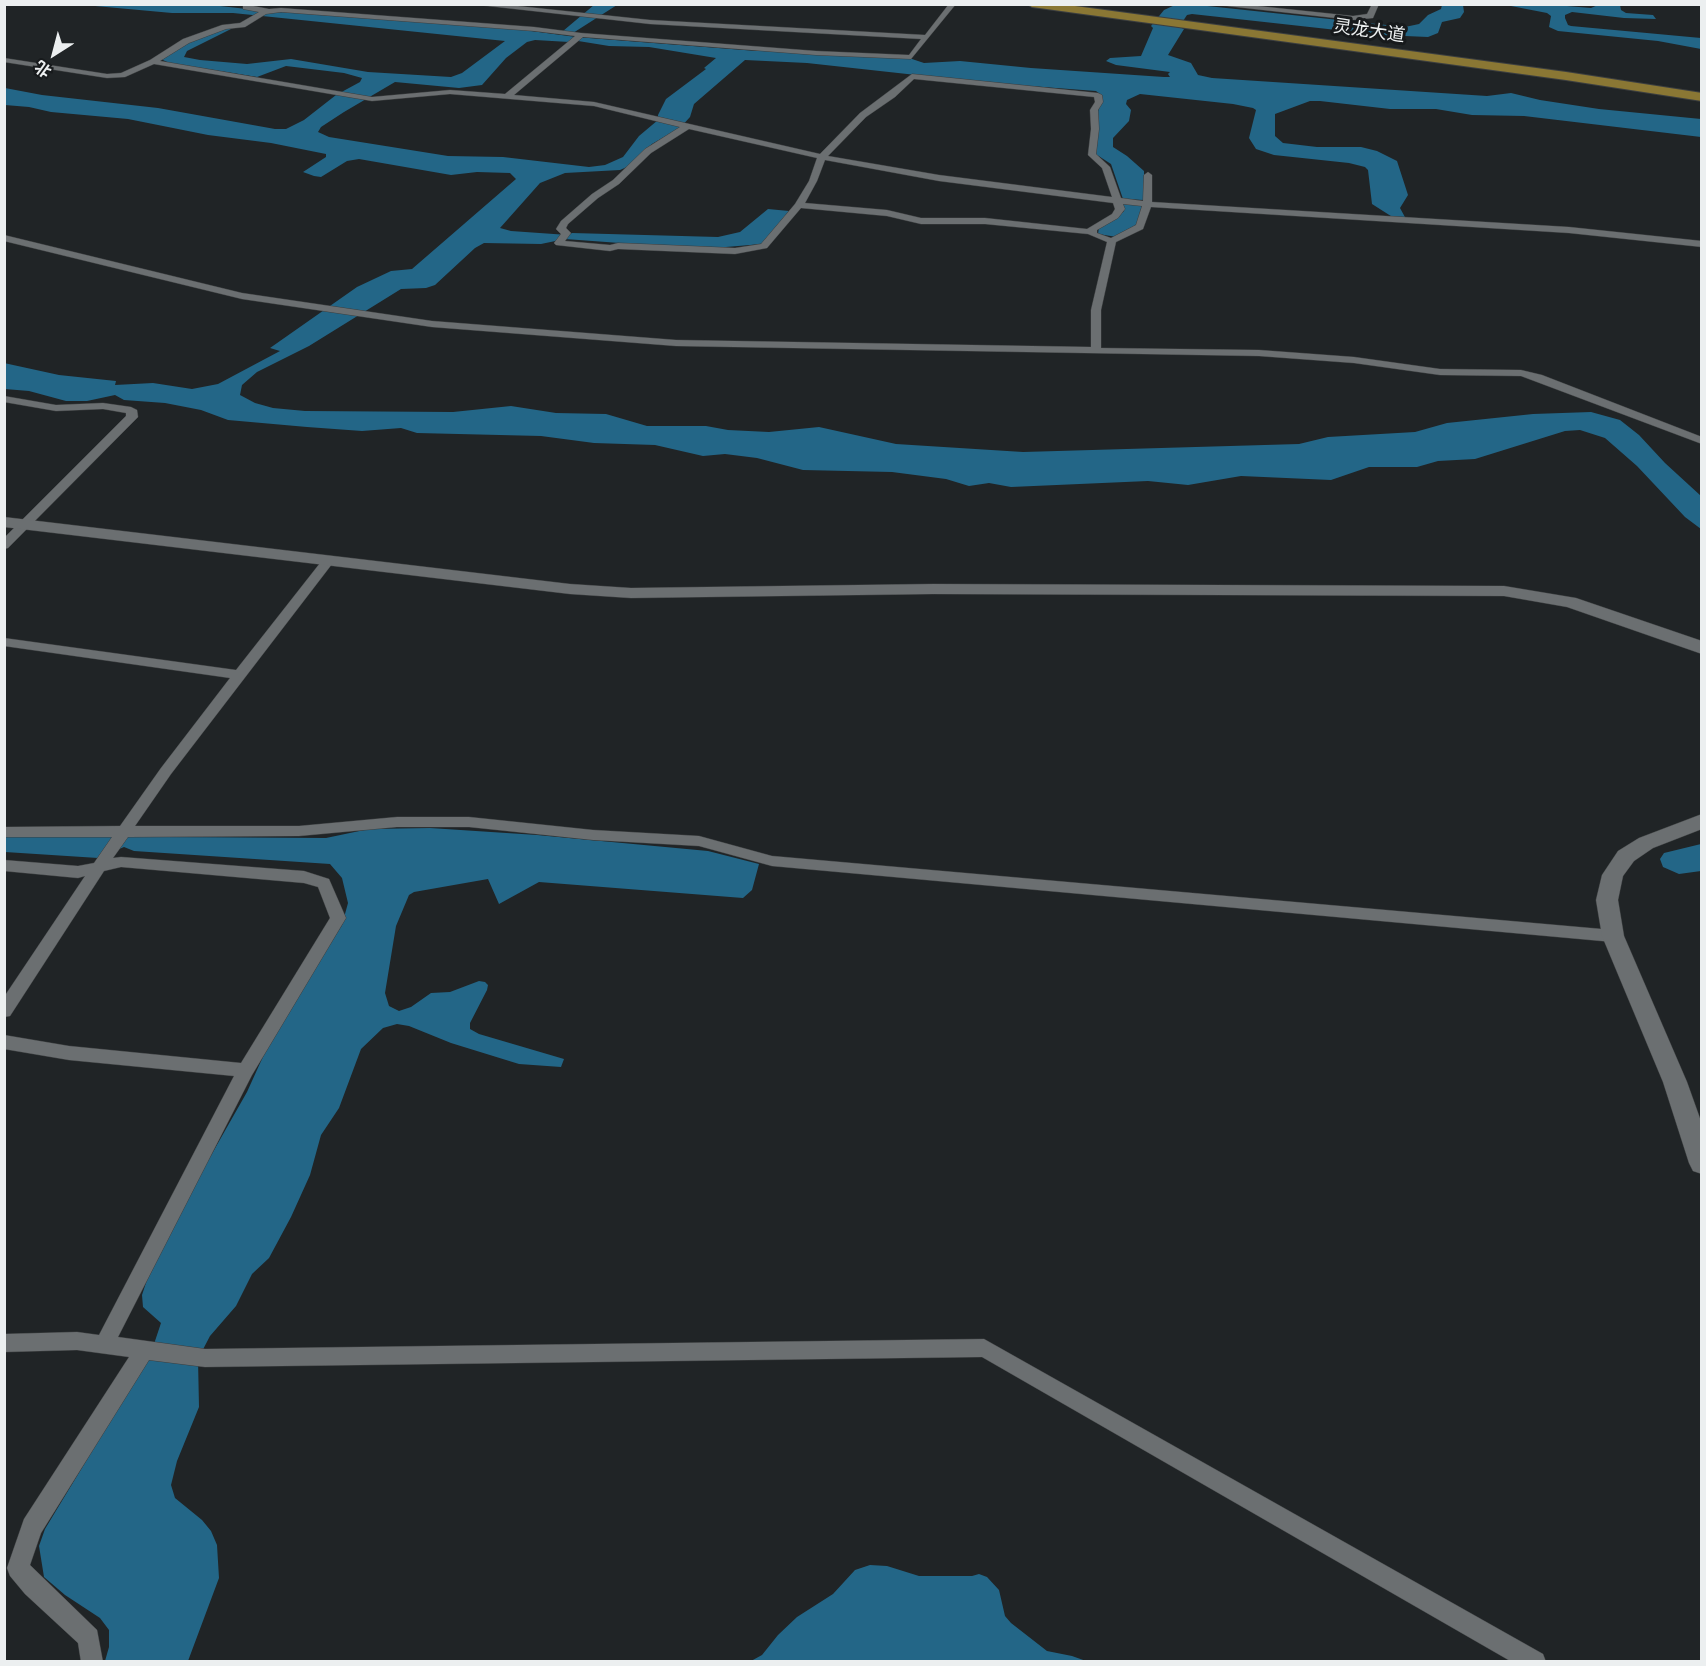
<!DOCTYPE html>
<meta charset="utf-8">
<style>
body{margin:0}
#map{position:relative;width:1706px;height:1666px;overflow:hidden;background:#202426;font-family:"Roboto Condensed","Noto Sans SC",sans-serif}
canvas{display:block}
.frame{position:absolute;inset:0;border:6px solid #eceff0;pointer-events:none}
.north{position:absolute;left:24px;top:24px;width:60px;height:60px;-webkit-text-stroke:4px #171a1c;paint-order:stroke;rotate:216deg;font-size:16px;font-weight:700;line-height:24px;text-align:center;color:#eceff0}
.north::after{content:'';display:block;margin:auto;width:21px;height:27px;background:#eceff0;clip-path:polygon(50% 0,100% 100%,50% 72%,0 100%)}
</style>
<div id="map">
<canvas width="1706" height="1666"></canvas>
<div class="frame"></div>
<div class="north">北</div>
</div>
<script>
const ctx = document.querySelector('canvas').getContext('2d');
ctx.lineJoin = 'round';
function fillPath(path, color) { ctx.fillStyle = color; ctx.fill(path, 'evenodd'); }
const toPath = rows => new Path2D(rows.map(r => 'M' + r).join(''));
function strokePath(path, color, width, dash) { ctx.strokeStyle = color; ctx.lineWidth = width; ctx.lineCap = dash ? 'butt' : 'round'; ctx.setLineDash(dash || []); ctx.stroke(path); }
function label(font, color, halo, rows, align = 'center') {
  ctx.font = font + ' "Roboto Condensed","Noto Sans SC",sans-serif'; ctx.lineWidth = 6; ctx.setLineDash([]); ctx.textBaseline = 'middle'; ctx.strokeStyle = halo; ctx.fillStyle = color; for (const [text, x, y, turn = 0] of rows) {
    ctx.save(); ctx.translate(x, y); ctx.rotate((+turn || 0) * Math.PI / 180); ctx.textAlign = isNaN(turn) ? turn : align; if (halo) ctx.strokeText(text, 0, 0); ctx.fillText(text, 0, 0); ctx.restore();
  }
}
const water = toPath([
 [84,5,211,5,256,10,524,30,576,37,757,51,760,48,909,58,924,63,960,61,1031,68,1164,77,1170,77,1168,74,1170,72,1116,65,1106,61,1110,58,1141,56,1153,28,1151,26,1164,10,1175,5,1198,5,1405,27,1419,24,1428,15,1441,9,1442,5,1463,5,1464,12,1460,18,1442,22,1438,33,1428,37,1382,35,1192,14,1187,15,1179,27,1184,29,1168,55,1191,63,1198,75,1212,78,1487,96,1511,93,1540,100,1599,109,1701,119,1701,137,1524,116,1472,115,1436,109,1390,109,1320,101,1310,101,1275,114,1275,136,1283,143,1317,147,1361,147,1377,151,1397,161,1408,195,1400,208,1406,219,1394,218,1372,204,1368,170,1365,167,1349,163,1274,155,1256,149,1249,138,1256,110,1253,108,1233,104,1140,94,1127,100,1126,104,1131,110,1129,121,1113,138,1113,147,1127,156,1144,171,1144,200,1123,199,1111,164,1094,153,1098,111,1101,102,1101,95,1096,91,989,83,807,63,745,60,694,104,690,117,680,128,652,144,629,166,620,170,565,173,540,183,500,228,511,231,568,235,572,233,718,237,740,232,768,209,789,211,762,244,702,249,565,239,541,244,484,243,475,248,435,285,426,288,401,289,309,346,257,372,242,385,240,395,255,403,273,408,305,411,453,412,511,406,556,413,606,414,647,426,706,426,728,430,769,432,819,427,896,444,1023,452,1299,444,1328,437,1415,432,1447,423,1533,414,1591,412,1620,420,1639,435,1665,463,1701,496,1701,529,1685,517,1637,466,1605,438,1580,430,1565,431,1475,459,1438,461,1417,467,1369,467,1331,480,1241,476,1188,485,1148,481,1011,487,989,483,969,486,946,479,892,472,803,470,757,458,725,454,703,456,655,445,594,443,541,436,417,433,401,428,362,431,307,427,228,420,201,410,165,403,124,400,115,395,87,401,66,401,29,391,5,389,4,363,59,375,116,381,115,385,153,383,192,389,218,384,280,351,270,348,357,287,391,271,412,269,516,179,510,173,477,172,451,175,359,159,347,161,321,177,314,176,303,172,326,157,326,154,271,143,208,135,128,119,51,112,29,107,5,105,5,88,42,95,158,108,275,129,286,129,304,120,336,95,360,82,362,78,344,73,286,66,257,77,169,63,161,59,188,43,223,29,233,28,187,51,184,57,200,60,247,64,291,59,368,72,451,77,462,73,505,41,233,13,172,13],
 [535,40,569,42,572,40,609,46,649,47,716,58,704,68,706,69,666,99,658,115,658,120,639,136,623,157,605,165,589,167,503,157,448,156,329,137,318,132,321,127,344,112,395,82,459,88,482,85,506,58,527,42],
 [594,5,617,5,573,33,563,31],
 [1555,5,1591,8,1598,5,1620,5,1621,10,1626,13,1653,15,1656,19,1624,18,1572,12,1565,15,1565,18,1568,25,1571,26,1701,38,1701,49,1658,41,1558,31,1549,27,1551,16,1547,13,1511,6,1479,5],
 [1123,204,1142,205,1137,225,1117,237,1098,234,1099,227,1120,215,1124,211],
 [430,828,537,835,708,851,759,864,752,890,743,898,539,882,499,904,488,879,414,892,409,895,396,926,385,993,389,1006,399,1011,411,1007,431,993,450,992,479,981,485,982,488,985,487,990,470,1023,470,1029,479,1034,564,1059,561,1067,519,1064,451,1043,409,1026,397,1024,383,1028,361,1049,339,1108,321,1135,310,1175,291,1217,269,1258,252,1274,236,1306,210,1336,198,1359,199,1407,177,1461,171,1485,175,1498,202,1520,211,1531,217,1545,219,1578,188,1661,105,1661,109,1647,109,1630,100,1618,65,1595,44,1577,39,1546,45,1529,151,1353,161,1323,143,1307,142,1295,156,1252,247,1092,271,1039,342,925,348,903,342,878,330,864,134,851,124,847,98,858,5,852,4,836,326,838,369,829],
 [1701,844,1701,871,1679,874,1663,867,1660,859,1664,853],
 [870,1565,887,1566,919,1576,972,1576,979,1574,987,1577,999,1590,1005,1616,1011,1623,1047,1651,1072,1656,1086,1661,751,1661,762,1655,778,1635,797,1617,833,1594,855,1570]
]);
const street = toPath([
 [243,4,269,9,281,8,534,27,581,33,816,51,909,55,921,39,650,24,470,4,499,4,650,20,925,35,949,4,956,4,911,59,816,55,583,37,514,95,594,102,820,154,860,113,912,74,1098,93,1102,95,1103,102,1098,110,1099,129,1096,154,1110,167,1121,198,1143,201,1144,175,1148,172,1152,175,1152,202,1569,227,1702,241,1702,247,1569,233,1151,207,1143,229,1116,242,1101,310,1101,348,1259,350,1354,357,1440,369,1521,370,1542,375,1702,437,1702,444,1521,376,1440,375,1354,363,1259,356,676,346,432,327,242,299,4,241,4,235,242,293,432,321,676,340,1091,347,1091,310,1107,242,1088,234,985,224,921,224,887,216,801,208,767,248,735,254,618,249,610,251,556,245,554,243,561,234,556,229,561,221,592,194,613,180,645,149,680,127,594,106,450,94,372,101,154,64,125,77,107,78,4,62,4,58,107,74,121,73,150,60,183,39,222,25,240,23,259,12,243,9,243,4],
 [281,12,534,31,575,36,505,94,450,90,372,97,160,61,189,43,226,29,245,27,266,14,281,12],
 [914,79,1094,97,1095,102,1090,110,1091,129,1088,155,1102,168,1112,197,939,175,828,156,866,117,895,97,914,79],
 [689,129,817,158,809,181,795,204,761,244,735,248,618,243,610,245,565,241,571,233,566,228,568,224,598,198,619,184,651,153,689,129],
 [825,160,939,181,1113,203,1115,209,1112,214,1087,229,985,218,921,218,887,210,805,203,817,181,825,160],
 [1123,204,1142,206,1136,225,1111,238,1097,233,1097,230,1118,218,1125,209,1123,204],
 [1209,4,1239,4,1353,16,1367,14,1372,4,1379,4,1373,18,1353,20,1209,4],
 [4,396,56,405,103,403,131,407,137,410,138,417,8,548,4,549,4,538,126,416,126,413,103,409,56,411,4,402,4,396],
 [328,557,332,558,334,561,332,564,171,774,135,826,299,826,397,817,469,817,593,830,699,836,772,856,1613,930,1619,932,1621,936,1619,940,1613,942,772,866,699,846,593,840,469,827,397,827,299,836,128,837,113,858,121,857,304,871,329,879,346,918,252,1075,118,1337,205,1349,984,1339,1543,1654,1546,1662,1512,1662,982,1357,205,1367,149,1360,41,1533,30,1565,97,1630,103,1662,81,1662,78,1643,25,1594,10,1576,7,1568,24,1519,129,1357,77,1350,4,1352,4,1334,77,1332,99,1335,234,1076,69,1060,4,1049,4,1035,69,1046,241,1063,330,918,318,887,304,883,121,867,104,871,10,1016,4,1017,4,997,85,876,78,878,4,871,4,860,78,866,94,863,112,837,4,837,4,827,120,826,161,768,230,678,4,646,4,638,236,670,324,558,328,557]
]);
const secondary = toPath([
 [4,517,570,584,631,588,933,584,1504,586,1576,598,1702,641,1702,654,1567,607,1504,596,933,594,631,598,570,594,4,527,4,517],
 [1702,814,1702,829,1653,848,1634,861,1623,876,1618,900,1624,936,1687,1082,1702,1124,1702,1174,1693,1171,1689,1163,1663,1082,1602,936,1596,900,1602,875,1618,851,1639,838,1702,814]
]);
const primary = toPath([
 [1027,4,1060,4,1566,72,1702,93,1702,101,1566,80,1032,7,1027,4]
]);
const farStreetnames = [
 ["灵龙大道",1369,32,8]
];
fillPath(water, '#236687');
strokePath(street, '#3c3f40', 1);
strokePath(secondary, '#3c3f40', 1);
strokePath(primary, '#3c3f40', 2);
fillPath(street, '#6b6f71');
fillPath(secondary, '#6b6f71');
fillPath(primary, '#8a7734');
label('18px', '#eceff0', '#171a1c', farStreetnames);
</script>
